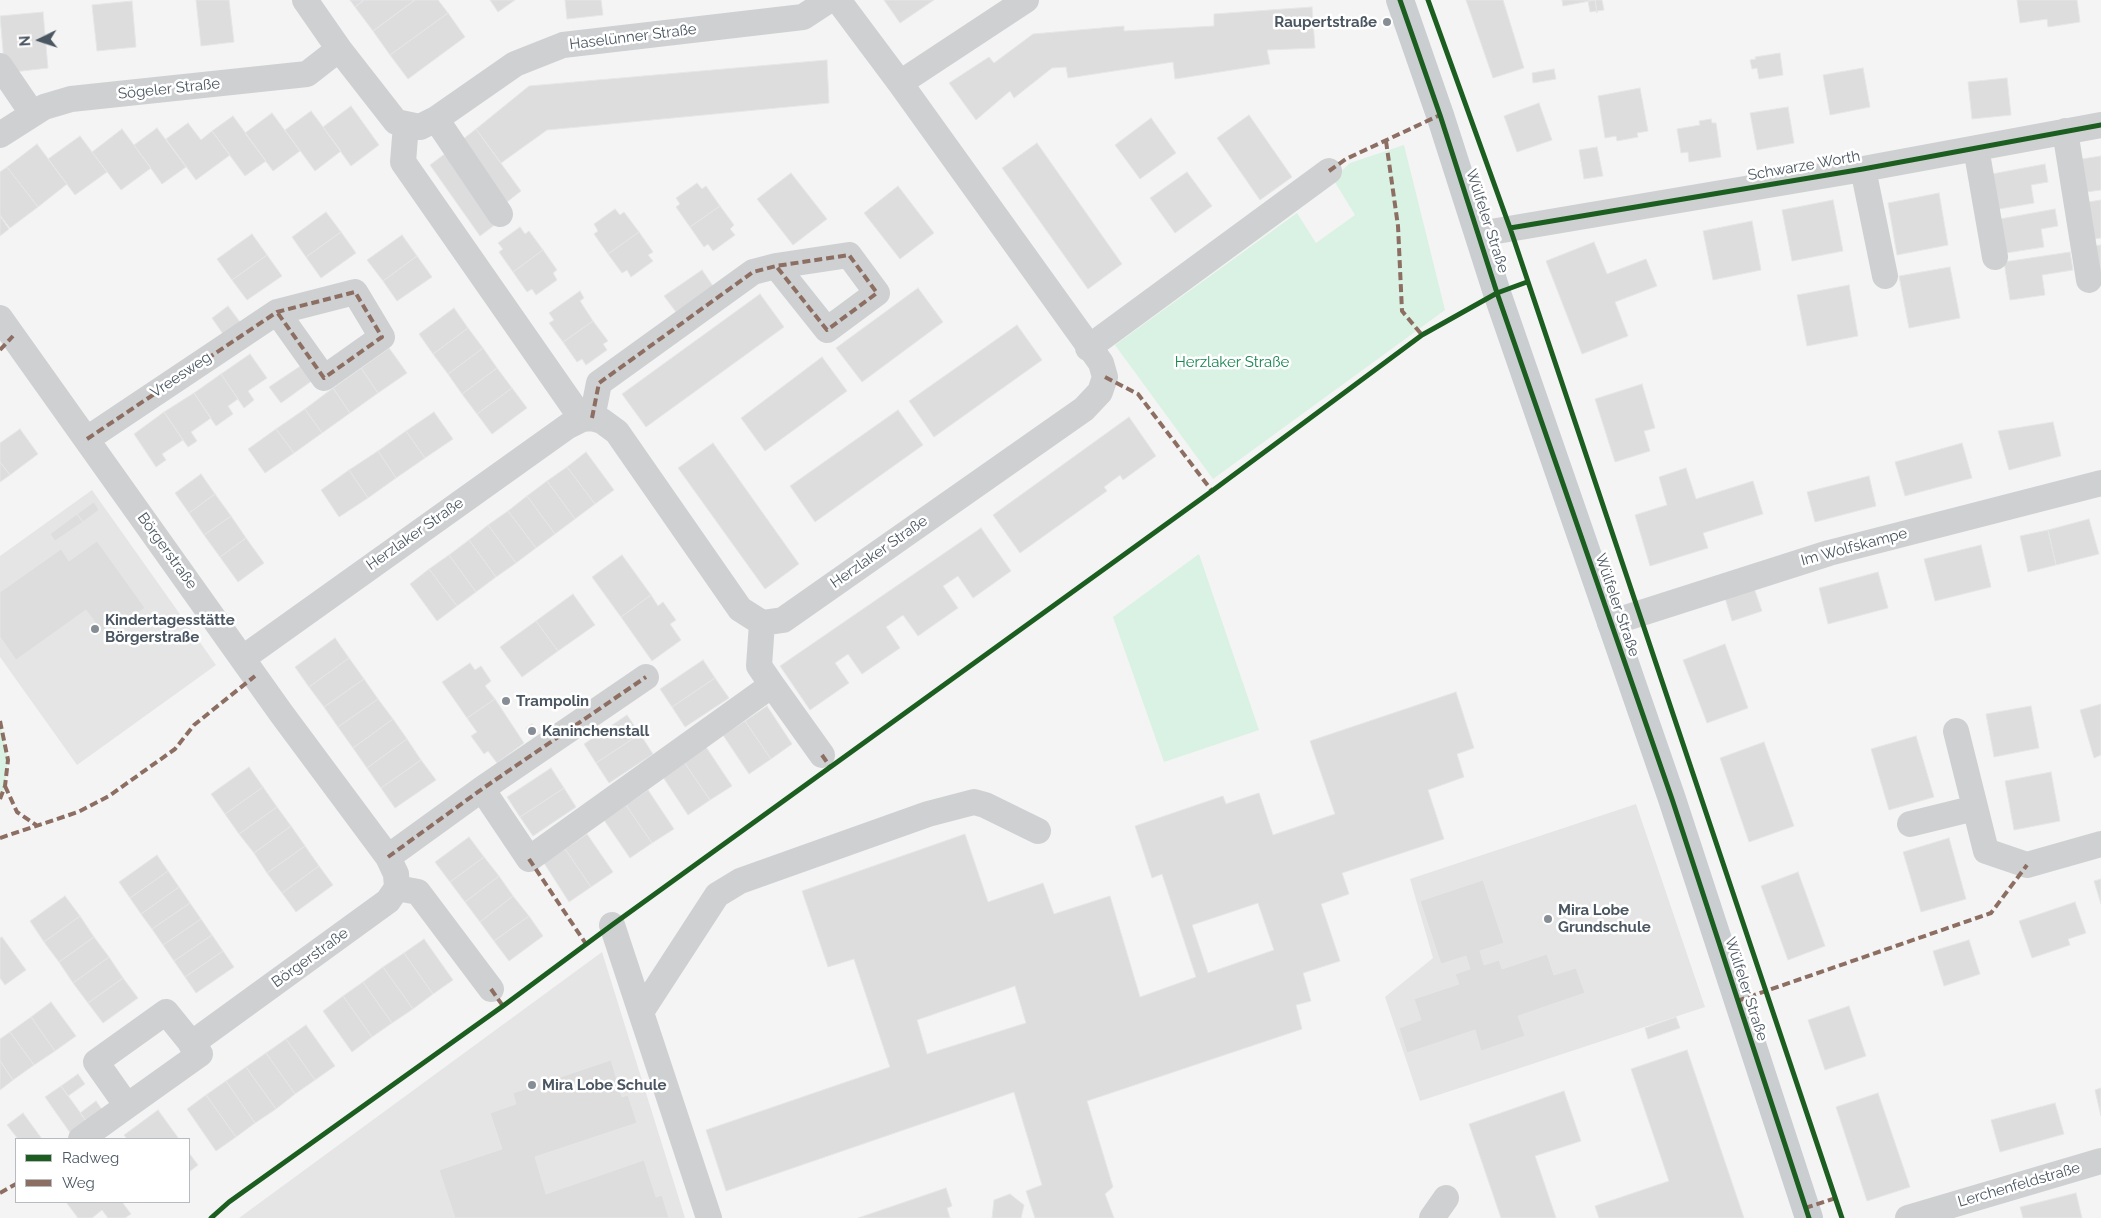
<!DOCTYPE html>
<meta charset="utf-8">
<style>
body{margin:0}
#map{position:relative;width:2101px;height:1218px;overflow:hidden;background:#f4f4f4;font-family:Raleway,sans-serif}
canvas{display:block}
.legend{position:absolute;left:15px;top:1138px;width:175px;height:65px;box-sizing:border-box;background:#fff;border:1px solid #b7bbc0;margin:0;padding:6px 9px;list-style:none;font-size:15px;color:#4a5661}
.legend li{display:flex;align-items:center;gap:10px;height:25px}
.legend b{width:25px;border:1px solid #b7bbc0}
.north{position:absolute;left:15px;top:15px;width:50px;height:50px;-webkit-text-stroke:4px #fff;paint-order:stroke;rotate:266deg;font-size:14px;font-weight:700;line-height:20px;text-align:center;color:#4a5661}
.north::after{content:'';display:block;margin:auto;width:18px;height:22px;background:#4a5661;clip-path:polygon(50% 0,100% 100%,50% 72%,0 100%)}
</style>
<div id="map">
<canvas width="2101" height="1218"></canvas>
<ul class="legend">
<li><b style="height:6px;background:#1b5e20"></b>Radweg</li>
<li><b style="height:6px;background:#8d6e63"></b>Weg</li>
</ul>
<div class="north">N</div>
</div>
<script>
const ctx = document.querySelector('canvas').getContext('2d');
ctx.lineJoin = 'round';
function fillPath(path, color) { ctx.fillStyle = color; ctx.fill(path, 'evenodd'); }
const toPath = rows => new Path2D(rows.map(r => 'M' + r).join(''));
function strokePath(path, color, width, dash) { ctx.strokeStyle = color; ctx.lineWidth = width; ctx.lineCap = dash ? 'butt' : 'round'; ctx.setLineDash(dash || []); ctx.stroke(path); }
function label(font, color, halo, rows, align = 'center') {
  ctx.font = font + ' Raleway,sans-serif'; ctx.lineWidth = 5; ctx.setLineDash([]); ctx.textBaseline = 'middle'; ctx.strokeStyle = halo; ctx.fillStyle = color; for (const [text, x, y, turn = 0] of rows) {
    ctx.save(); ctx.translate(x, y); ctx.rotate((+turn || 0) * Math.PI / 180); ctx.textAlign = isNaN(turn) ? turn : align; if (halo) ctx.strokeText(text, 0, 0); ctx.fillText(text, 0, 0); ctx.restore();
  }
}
const education = toPath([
 [92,490,216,665,77,765,0,657,0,556],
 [1636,804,1705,1007,1420,1101,1385,997,1433,958,1410,879],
 [602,952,685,1218,239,1218]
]);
const green = toPath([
 [1404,145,1445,310,1213,479,1115,345,1297,213,1316,243,1355,215,1333,179,1350,163],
 [1199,554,1259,730,1164,762,1113,617],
 [0,721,8,760,5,786,0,799]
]);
const building = toPath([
 [196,0,229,0,234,42,201,46,196,0],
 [350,0,364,0,355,7,350,0],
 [364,0,415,0,373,31,355,7,364,0],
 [415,0,438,0,448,13,390,55,373,31,415,0],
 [490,0,515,0,498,12,490,0],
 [565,0,601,0,603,15,567,19,565,0],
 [884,0,934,0,900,23,884,0],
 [1466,0,1503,0,1524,68,1493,78,1466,0],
 [1562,0,1595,0,1563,6,1562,0],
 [1595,0,1597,13,1596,11,1590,12,1588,1,1595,0],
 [1595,0,1602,0,1604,10,1597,11,1597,13,1595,0],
 [2017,0,2077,0,2080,22,2048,27,2047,19,2020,23,2017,0],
 [132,1,136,47,97,51,92,5,132,1],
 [1312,7,1315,48,1267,50,1270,64,1175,79,1173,62,1068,78,1066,67,1052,68,1014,98,1010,91,976,120,949,83,989,57,994,63,1033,34,1124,26,1124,31,1214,26,1214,14,1312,7],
 [43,12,48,68,5,73,0,16,43,12],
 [448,13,465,37,408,79,390,55,448,13],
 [1780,53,1783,75,1759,79,1757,68,1752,69,1750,60,1756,59,1755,57,1780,53],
 [827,60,829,103,547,130,501,163,476,129,529,86,827,60],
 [1863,68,1870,107,1830,115,1823,75,1863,68],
 [1554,69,1556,79,1533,83,1532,73,1554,69],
 [2007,78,2011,115,1972,119,1968,82,2007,78],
 [1640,88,1648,131,1637,133,1638,137,1617,141,1616,136,1605,138,1598,96,1640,88],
 [1539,103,1552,140,1517,152,1504,116,1539,103],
 [351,106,379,145,351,166,323,127,351,106],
 [1788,107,1794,143,1757,150,1750,113,1788,107],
 [311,111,341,151,315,171,285,130,311,111],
 [272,113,300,151,273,171,245,133,272,113],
 [1249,115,1292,177,1260,200,1217,138,1249,115],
 [233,116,266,161,245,176,212,131,233,116],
 [1151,118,1176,153,1140,179,1115,145,1151,118],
 [1711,119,1712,123,1716,123,1721,157,1689,162,1688,152,1681,153,1677,129,1700,125,1699,121,1711,119],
 [188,123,201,140,212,131,230,155,196,180,166,139,188,123],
 [157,128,186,167,162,184,134,145,157,128],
 [122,129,151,168,121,190,92,152,122,129],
 [476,129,521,191,507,202,462,140,476,129],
 [80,136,107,172,75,195,48,159,80,136],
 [1037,143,1122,264,1088,289,1002,168,1037,143],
 [37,144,67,184,38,207,7,167,37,144],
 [1597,147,1603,176,1584,179,1579,150,1597,147],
 [446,153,496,224,480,236,430,165,446,153],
 [2101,156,2101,190,2087,192,2082,159,2101,156],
 [2045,164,2048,182,2031,185,2034,203,1999,209,1992,174,2045,164],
 [7,167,38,207,10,228,0,215,0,172,7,167],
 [1187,172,1212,206,1175,233,1150,198,1187,172],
 [791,173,827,219,793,245,757,199,791,173],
 [697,183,702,189,706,186,720,206,690,227,676,207,680,204,676,198,697,183],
 [898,186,934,233,900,259,864,213,898,186],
 [1939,193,1948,245,1897,255,1888,203,1939,193],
 [1833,200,1843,251,1792,261,1782,210,1833,200],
 [2101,200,2101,238,2094,239,2088,202,2101,200],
 [720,206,734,225,730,229,735,235,713,251,708,244,704,247,690,227,720,206],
 [615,209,620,215,624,212,639,232,608,254,594,234,598,231,594,224,615,209],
 [2055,209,2058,226,2041,229,2044,247,2006,253,2000,219,2055,209],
 [326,212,341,232,306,257,292,237,326,212],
 [0,216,9,229,0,236,0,216],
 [1752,221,1761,270,1713,280,1703,231,1752,221],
 [520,227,525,234,529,231,543,250,513,272,499,252,503,249,498,243,520,227],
 [341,232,356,253,321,278,306,257,341,232],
 [639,232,653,252,648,255,653,261,631,277,627,270,622,273,608,254,639,232],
 [252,234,267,255,232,280,217,259,252,234],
 [402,235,417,256,383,281,367,260,402,235],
 [1594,242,1607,274,1646,259,1657,286,1615,302,1628,336,1582,354,1546,261,1594,242],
 [2101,245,2101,283,2092,246,2101,245],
 [543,250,557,270,553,273,557,280,536,295,532,289,527,292,513,272,543,250],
 [2070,252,2073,270,2042,275,2045,295,2010,300,2004,262,2070,252],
 [267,255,282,276,247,300,232,280,267,255],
 [417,256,432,277,397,301,383,281,417,256],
 [1950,267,1960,318,1909,328,1899,276,1950,267],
 [702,270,713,286,676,312,664,296,702,270],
 [1849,285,1858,336,1807,346,1797,295,1849,285],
 [918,288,943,322,862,382,836,348,918,288],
 [580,291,584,298,580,301,593,321,563,342,549,323,554,320,549,313,580,291],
 [760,294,784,327,646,427,622,394,760,294],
 [228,306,240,322,223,334,212,318,228,306],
 [454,308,468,328,433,354,419,334,454,308],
 [593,321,608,341,603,344,607,350,586,365,582,359,577,362,563,342,593,321],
 [1017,325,1042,360,934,437,909,401,1017,325],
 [468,328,483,348,448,374,433,354,468,328],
 [389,348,407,373,378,393,361,368,389,348],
 [483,348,497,368,462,394,448,374,483,348],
 [250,354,267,378,248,391,254,400,244,408,221,374,250,354],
 [822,357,847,391,765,451,741,418,822,357],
 [302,365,313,380,281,403,269,387,302,365],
 [361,368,378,393,350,413,333,388,361,368],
 [497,368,512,388,477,414,462,394,497,368],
 [221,374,238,399,228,406,233,414,216,426,194,393,221,374],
 [1642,384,1655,428,1644,431,1650,451,1615,462,1595,399,1642,384],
 [333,388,350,413,322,433,305,409,333,388],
 [512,388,527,408,492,434,477,414,512,388],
 [194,393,211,418,191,432,197,441,188,447,164,412,194,393],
 [305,409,322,433,294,453,276,429,305,409],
 [898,410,923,445,815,522,790,486,898,410],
 [164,412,183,440,162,454,166,460,156,467,134,434,164,412],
 [434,412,453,439,425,458,406,431,434,412],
 [1129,417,1156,456,1123,480,1120,475,1104,487,1107,491,1020,553,993,515,1129,417],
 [2053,422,2061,456,2009,470,1998,431,2053,422],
 [20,429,38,454,10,475,0,462,0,443,20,429],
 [276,429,294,453,265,473,248,449,276,429],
 [406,431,425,458,396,478,378,451,406,431],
 [713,443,799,564,765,589,678,468,713,443],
 [1962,443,1972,478,1905,496,1895,462,1962,443],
 [378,451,396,478,368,498,349,470,378,451],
 [586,452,614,490,595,504,567,467,586,452],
 [0,462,10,475,0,482,0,462],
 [567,467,595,504,575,519,547,481,567,467],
 [1686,468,1696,499,1753,481,1763,514,1703,533,1708,548,1650,566,1635,515,1667,505,1659,477,1686,468],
 [349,470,368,498,339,517,321,490,349,470],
 [201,474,215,494,189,513,175,493,201,474],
 [1869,476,1876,506,1815,522,1807,492,1869,476],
 [547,481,575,519,555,534,527,496,547,481],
 [215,494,231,516,204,535,189,513,215,494],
 [527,496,555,534,536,548,508,511,527,496],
 [94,502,99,510,83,522,77,514,94,502],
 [508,511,536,548,516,563,488,525,508,511],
 [77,514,83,522,55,541,50,534,77,514],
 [231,516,246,538,220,557,204,535,231,516],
 [2089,519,2099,554,2056,565,2048,530,2089,519],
 [488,525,516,563,496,577,469,540,488,525],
 [981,528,1011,571,973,598,958,576,943,586,958,608,918,636,903,615,886,627,900,648,862,674,848,654,835,663,849,683,810,710,780,666,981,528],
 [2048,530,2056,565,2028,572,2020,536,2048,530],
 [246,538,264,563,238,582,220,557,246,538],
 [469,540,496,577,476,592,449,555,469,540],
 [97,541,145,608,105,636,86,610,16,660,0,637,0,592,61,549,69,561,97,541],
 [1981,545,1991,587,1935,601,1924,559,1981,545],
 [449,555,476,592,457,606,429,569,449,555],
 [622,555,651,595,621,617,592,577,622,555],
 [429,569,457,606,437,621,410,584,429,569],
 [1878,572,1888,608,1828,624,1819,588,1878,572],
 [1754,588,1762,611,1732,621,1725,598,1754,588],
 [573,594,595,625,558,651,536,621,573,594],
 [651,595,658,606,663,602,676,620,670,624,681,640,652,661,621,617,651,595],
 [536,621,558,651,522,677,500,647,536,621],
 [335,638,349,658,309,687,295,667,335,638],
 [1725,644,1748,708,1707,723,1683,660,1725,644],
 [349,658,364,679,324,707,309,687,349,658],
 [703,660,715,678,672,707,660,689,703,660],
 [470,663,475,670,481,666,491,681,485,686,495,699,467,718,442,682,470,663],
 [715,678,729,698,685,727,672,707,715,678],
 [364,679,378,699,338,727,324,707,364,679],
 [1456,692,1474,748,1457,754,1464,777,1428,790,1444,839,1342,873,1349,894,1321,904,1340,961,1303,973,1311,1001,1296,1005,1302,1029,1087,1101,1113,1187,1105,1194,1114,1218,1035,1218,1026,1191,1042,1185,1014,1092,726,1191,706,1130,890,1067,854,959,828,967,802,891,965,834,988,902,1043,883,1054,914,1110,896,1140,997,1196,977,1162,874,1152,878,1135,826,1223,796,1226,804,1259,793,1273,835,1335,814,1310,741,1456,692],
 [1258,903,1274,950,1208,973,1192,925,1258,903],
 [1015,986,1026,1023,927,1054,917,1020,1015,986],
 '501.5 700a4.5 4.5 0 1 1 9 0a4.5 4.5 0 1 1-9 0Z',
 [378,699,393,719,353,748,338,727,378,699],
 [495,699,524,743,497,763,488,751,484,754,471,736,477,732,467,718,495,699],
 [2101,704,2101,755,2094,758,2080,710,2101,704],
 [767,706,792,744,771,759,745,721,767,706],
 [2031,706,2039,748,1994,757,1986,714,2031,706],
 [627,715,640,734,596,763,584,744,627,715],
 [393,719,407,739,367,768,353,748,393,719],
 [745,721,771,759,749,774,723,735,745,721],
 [532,724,538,733,532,737,526,728,532,724],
 [640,734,653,754,609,783,596,763,640,734],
 [1916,736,1934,797,1889,810,1871,749,1916,736],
 [407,739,421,760,381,788,367,768,407,739],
 [1764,742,1794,826,1749,842,1720,758,1764,742],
 [706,747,732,786,710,800,684,762,706,747],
 [421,760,436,780,395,808,381,788,421,760],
 [684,762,710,800,688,815,663,777,684,762],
 [249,767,263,787,225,814,211,794,249,767],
 [551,768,564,788,520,817,507,797,551,768],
 [2051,772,2060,821,2014,830,2005,781,2051,772],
 [263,787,277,807,239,834,225,814,263,787],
 [564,788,576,807,533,836,520,817,564,788],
 [648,790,674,829,652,843,626,805,648,790],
 [626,805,652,843,630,858,604,820,626,805],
 [277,807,291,826,254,853,239,834,277,807],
 [291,826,305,846,267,873,254,853,291,826],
 [587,834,613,872,591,887,565,849,587,834],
 [469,837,484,857,450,882,435,862,469,837],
 [1949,838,1966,899,1921,912,1903,852,1949,838],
 [305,846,319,866,282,893,267,873,305,846],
 [565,849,591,887,569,902,544,863,565,849],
 [157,855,168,871,130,898,119,882,157,855],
 [484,857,499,876,465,902,450,882,484,857],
 [319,866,333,885,296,912,282,893,319,866],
 [168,871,179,887,141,914,130,898,168,871],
 [1798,872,1825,946,1788,960,1761,886,1798,872],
 [499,876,513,896,480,922,465,902,499,876],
 [2101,879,2101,904,2094,881,2101,879],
 [1483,880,1504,943,1480,951,1484,965,1499,960,1502,969,1547,954,1554,975,1576,968,1585,993,1518,1016,1525,1036,1481,1051,1475,1030,1407,1053,1399,1028,1421,1020,1414,999,1459,984,1455,974,1470,969,1466,956,1441,964,1420,901,1483,880],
 [179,887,190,903,152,929,141,914,179,887],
 [65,896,80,916,44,942,30,921,65,896],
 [513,896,529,916,494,941,480,922,513,896],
 [2075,902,2086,933,2068,939,2070,945,2032,958,2019,921,2075,902],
 [190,903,201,919,163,945,152,929,190,903],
 [80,916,94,937,59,962,44,942,80,916],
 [529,916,543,936,509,961,494,941,529,916],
 [201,919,212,935,174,961,163,945,201,919],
 [212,935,223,951,185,977,174,961,212,935],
 [2,937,26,970,5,985,0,978,0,938,2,937],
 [94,937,109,957,73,983,59,962,94,937],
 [424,939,453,980,433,994,404,953,424,939],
 [1969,940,1980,974,1944,986,1933,951,1969,940],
 [223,951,234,967,196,993,185,977,223,951],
 [404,953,433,994,413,1009,383,967,404,953],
 [109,957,123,978,88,1003,73,983,109,957],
 [383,967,413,1009,392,1023,363,982,383,967],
 [123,978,138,998,103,1023,88,1003,123,978],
 [363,982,392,1023,372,1037,343,996,363,982],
 [343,996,372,1037,352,1052,323,1011,343,996],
 [51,1002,76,1036,55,1051,31,1017,51,1002],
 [1849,1006,1866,1056,1825,1070,1808,1020,1849,1006],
 [31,1017,55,1051,34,1065,10,1032,31,1017],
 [1676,1017,1680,1028,1648,1039,1645,1028,1676,1017],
 [306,1025,335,1066,315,1080,286,1039,306,1025],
 [10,1032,34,1065,13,1080,0,1061,0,1039,10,1032],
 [286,1039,315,1080,295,1094,266,1053,286,1039],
 [1687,1050,1744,1218,1599,1218,1595,1206,1669,1181,1631,1069,1687,1050],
 [266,1053,295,1094,276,1109,246,1067,266,1053],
 [611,1060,622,1097,628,1095,637,1123,535,1157,546,1194,644,1160,656,1197,662,1195,669,1218,455,1218,439,1170,502,1149,490,1113,516,1104,513,1093,611,1060],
 [0,1061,13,1080,0,1090,0,1061],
 [246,1067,276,1109,255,1123,226,1081,246,1067],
 [78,1074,85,1084,68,1096,61,1086,78,1074],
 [226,1081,255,1123,236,1137,206,1095,226,1081],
 [61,1086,87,1122,71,1134,45,1097,61,1086],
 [2101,1088,2101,1116,2095,1090,2101,1088],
 [1564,1091,1581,1141,1535,1156,1556,1218,1501,1218,1469,1124,1564,1091],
 [1878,1093,1910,1187,1867,1201,1836,1107,1878,1093],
 [206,1095,236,1137,216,1151,187,1109,206,1095],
 [96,1101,103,1111,87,1122,80,1113,96,1101],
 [2055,1103,2064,1134,2000,1152,1991,1120,2055,1103],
 [158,1110,179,1139,127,1139,124,1135,158,1110],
 [23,1113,42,1139,18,1139,7,1125,23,1113],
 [189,1153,198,1165,189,1172,189,1153],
 [946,1188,952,1206,947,1208,950,1218,858,1218,946,1188],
 [2076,1193,2082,1218,2023,1218,2020,1207,2076,1193],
 [1010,1194,1024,1205,1021,1218,992,1218,994,1200,1010,1194],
 [66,1202,122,1202,131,1214,125,1218,108,1218,102,1210,92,1218,78,1218,66,1202]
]);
const minor = toPath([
 [305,0,339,49,396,122,420,127,436,119,515,64,563,45,803,17,829,0],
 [838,0,900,83,1026,0],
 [0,66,32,113],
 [436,119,500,214],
 [406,125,403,162,582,419],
 [2065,131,2089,280],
 [0,135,44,107,71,99,307,74,339,49],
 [1976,148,1995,257],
 [1863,169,1885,276],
 [1479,234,1863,169,2101,125],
 [0,318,281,713,388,857,396,874,397,888,388,901,191,1044],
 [1088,348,1329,171],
 [592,418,599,383,753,272,776,266,849,255,877,293,827,330,776,266],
 [87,439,277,312,355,292,382,337,324,378,277,312],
 [1610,623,1829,553,2101,483],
 [243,658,568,426,582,419,592,418,602,421,617,432,740,609,762,623,783,620,1084,409,1100,392,1105,377,1101,363,900,83],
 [772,685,822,755],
 [1956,731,1986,851,2027,865,2101,844],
 [482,789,529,859,772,685,759,666,762,623],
 [1910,824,1975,808],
 [388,857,482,789,646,677],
 [397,888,418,892,491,989],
 [612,925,709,1218],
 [166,1012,200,1054,127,1106,96,1062,166,1012],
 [641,1012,717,895,740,881,928,814,974,802,985,805,1038,831],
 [81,1139,127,1106],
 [1432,1218,1446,1198],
 [1908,1218,2101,1161]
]);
const major = toPath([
 [1400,0,1440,115,1497,293,1672,799,1809,1218]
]);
const quiet = toPath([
 [1386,141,1398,226,1402,311,1422,335],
 [1329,171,1346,159,1440,115],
 [0,350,13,336],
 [1105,377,1138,394,1212,491],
 [592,418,599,383,753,272,776,266,849,255,877,293,827,330,776,266],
 [87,439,277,312,355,292,382,337,324,378,277,312],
 [0,721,8,760,5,786,0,799],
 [822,755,831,768],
 [5,786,17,812,36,825],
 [0,838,78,812,109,796,175,749,194,725,255,676],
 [388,857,482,789,646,677],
 [529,859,586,944],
 [491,989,503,1006],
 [1737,1001,1991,913,2027,865],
 [0,1193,16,1184],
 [1805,1208,1836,1198]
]);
const cycleway = toPath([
 [1400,0,1440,115,1497,293,1672,799,1809,1218],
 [1428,0,1510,228,1842,1218],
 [1510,228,1863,169,2101,125],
 [211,1218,229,1202,503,1006,612,925,1212,491,1422,335,1497,293,1527,282]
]);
const markers = [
 [1387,22,5,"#868d94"],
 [95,629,5,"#868d94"],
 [506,701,5,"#868d94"],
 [532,731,5,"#868d94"],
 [1548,919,5,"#868d94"],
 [532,1085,5,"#868d94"]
];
const poiNames = [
 ["Raupertstraße",1377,22,"right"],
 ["Kindertagesstätte",105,620],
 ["Börgerstraße",105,637],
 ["Trampolin",516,701],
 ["Kaninchenstall",542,731],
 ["Mira Lobe",1558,910],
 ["Grundschule",1558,927],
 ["Mira Lobe Schule",542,1085]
];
const streetNames = [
 ["Haselünner Straße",633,37,-7],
 ["Sögeler Straße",169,89,-6],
 ["Schwarze Worth",1804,166,-10],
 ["Wülfeler Straße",1487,221,72],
 ["Vreesweg",181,375,-34],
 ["Herzlaker Straße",415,534,-35],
 ["Im Wolfskampe",1854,547,-15],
 ["Börgerstraße",167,551,54],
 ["Herzlaker Straße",879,552,-35],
 ["Wülfeler Straße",1617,605,71],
 ["Börgerstraße",310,958,-36],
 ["Wülfeler Straße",1746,989,72],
 ["Lerchenfeldstraße",2019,1185,-16]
];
const parkNames = [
 ["Herzlaker Straße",1232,362]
];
fillPath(education, '#e6e5e6');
fillPath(green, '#d9f2e3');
fillPath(building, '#ddddde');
strokePath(building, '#e5e6e7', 1);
strokePath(minor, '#ced0d2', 26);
strokePath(major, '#caced1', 28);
strokePath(quiet, '#8d6e63', 4, [8, 4]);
strokePath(cycleway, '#1b5e20', 5);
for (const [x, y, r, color] of markers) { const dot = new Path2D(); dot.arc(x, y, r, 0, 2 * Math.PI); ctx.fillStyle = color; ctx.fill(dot); strokePath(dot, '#fff', 2); }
label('bold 15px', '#4a5661', '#fff', poiNames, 'left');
label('15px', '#4a5661', '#fff', streetNames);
label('15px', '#17864f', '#fff', parkNames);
</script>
